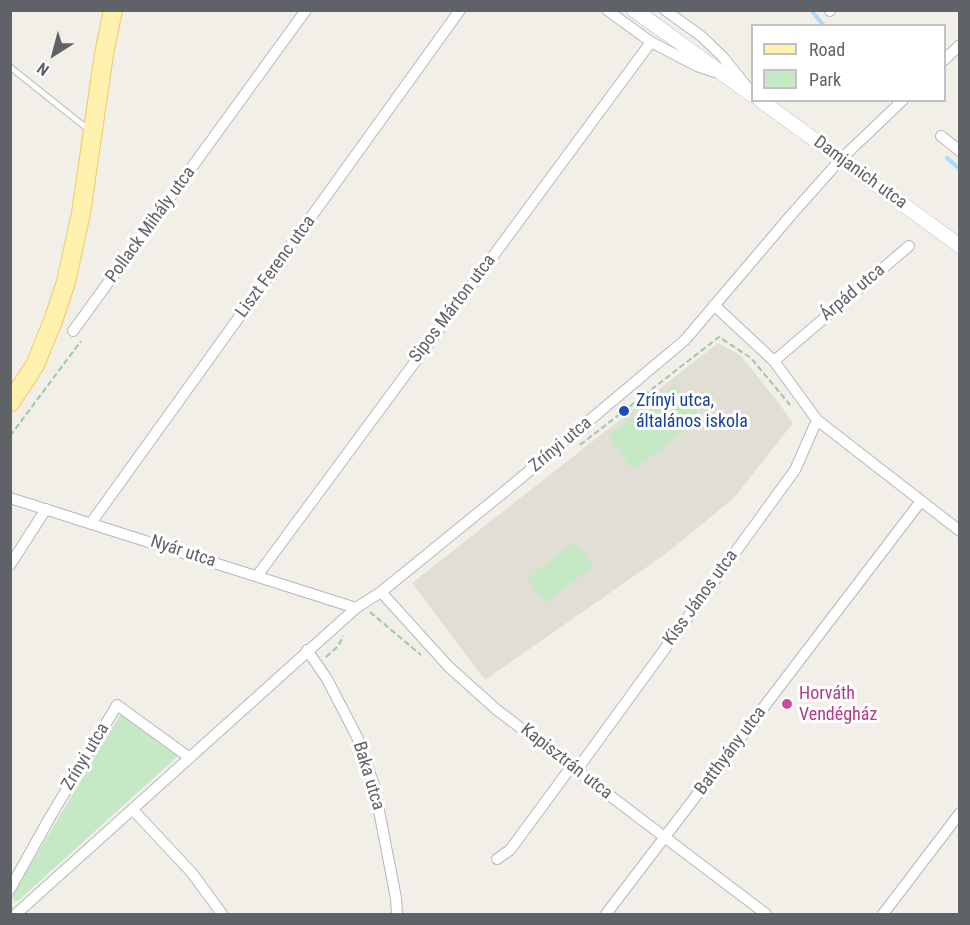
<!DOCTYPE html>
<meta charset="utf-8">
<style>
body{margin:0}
#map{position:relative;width:970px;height:925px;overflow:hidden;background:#f1efe8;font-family:"Roboto Condensed",sans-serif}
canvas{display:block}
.frame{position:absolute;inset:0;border:12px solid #5f6368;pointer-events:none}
.legend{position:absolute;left:751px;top:24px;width:195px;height:78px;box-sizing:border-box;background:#fff;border:2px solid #bfc1c3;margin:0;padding:8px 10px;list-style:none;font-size:18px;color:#5f6368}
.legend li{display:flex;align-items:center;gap:12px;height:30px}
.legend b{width:30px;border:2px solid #bfc1c3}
.north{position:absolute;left:24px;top:24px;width:60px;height:60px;-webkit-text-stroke:4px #fff;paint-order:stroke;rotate:216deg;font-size:16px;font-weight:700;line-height:24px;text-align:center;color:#5f6368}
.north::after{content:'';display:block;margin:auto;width:21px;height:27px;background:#5f6368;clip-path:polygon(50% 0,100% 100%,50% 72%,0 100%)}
</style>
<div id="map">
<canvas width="970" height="925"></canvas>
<div class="frame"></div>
<ul class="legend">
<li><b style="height:8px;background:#fff2af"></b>Road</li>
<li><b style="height:16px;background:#c5e8c5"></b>Park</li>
</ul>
<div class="north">N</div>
</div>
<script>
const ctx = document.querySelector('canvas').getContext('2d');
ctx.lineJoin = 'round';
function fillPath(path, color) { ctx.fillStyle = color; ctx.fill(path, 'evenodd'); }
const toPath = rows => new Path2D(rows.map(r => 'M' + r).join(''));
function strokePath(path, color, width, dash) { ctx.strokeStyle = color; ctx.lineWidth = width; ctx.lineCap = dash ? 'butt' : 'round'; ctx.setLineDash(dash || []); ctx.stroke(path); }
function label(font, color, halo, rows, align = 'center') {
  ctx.font = font + ' "Roboto Condensed",sans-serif'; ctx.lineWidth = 6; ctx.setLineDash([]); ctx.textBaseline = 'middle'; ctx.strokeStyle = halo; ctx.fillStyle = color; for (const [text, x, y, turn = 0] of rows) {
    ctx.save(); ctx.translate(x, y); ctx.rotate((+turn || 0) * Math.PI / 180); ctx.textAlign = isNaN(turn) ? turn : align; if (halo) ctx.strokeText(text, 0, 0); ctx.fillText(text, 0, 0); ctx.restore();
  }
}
const education = toPath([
 [718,343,741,356,777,401,793,423,734,498,664,555,485,680,412,583]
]);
const green = toPath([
 [675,385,701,418,633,470,608,436],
 [574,542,593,566,545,603,527,579],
 [121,713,178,756,19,900,14,901,12,896]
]);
const stream = toPath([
 [811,10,824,26],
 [947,158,960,169]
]);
const path = toPath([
 [10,436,81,341],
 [580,445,719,337,751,358,790,405],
 [370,612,421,655],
 [326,657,337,647,344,636]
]);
const service = toPath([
 [10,67,89,130]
]);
const minor = toPath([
 [607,10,651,42,697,66,715,72],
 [665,10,701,36,722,56,747,87],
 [830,11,830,10],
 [944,60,960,45],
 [941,136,960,151],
 [714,305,774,361,817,420,960,531],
 [73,331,306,10],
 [774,361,909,246],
 [10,498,356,608],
 [91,523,460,10],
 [10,565,46,509],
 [257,576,651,42],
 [381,592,449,667,497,710,766,914],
 [307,650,327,679,357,737,374,785,396,898,397,914],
 [576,771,795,470,817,420],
 [133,810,192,873,222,914],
 [497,859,510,850,571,767],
 [10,889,49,819,117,705,190,758],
 [16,914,356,608,381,592,504,492,685,340,792,214,841,159,903,100],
 [606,914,921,501],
 [883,914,960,813]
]);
const tertiary = toPath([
 [665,32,752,95],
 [760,100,960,246]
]);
const secondary = toPath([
 [634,10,665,32]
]);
const primary = toPath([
 [10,403,35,365,53,321,66,282,81,213,104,54,113,10]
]);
const markers = [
 [624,411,6,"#1a4fb4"],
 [787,704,6,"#d1479c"]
];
const streetNames = [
 ["Damjanich utca",860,173,36],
 ["Pollack Mihály utca",151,225,-54],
 ["Liszt Ferenc utca",276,267,-54],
 ["Árpád utca",853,293,-40],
 ["Sipos Márton utca",453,309,-53],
 ["Zrínyi utca",561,445,-40],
 ["Nyár utca",183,552,18],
 ["Kiss János utca",701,598,-54],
 ["Batthyány utca",731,751,-53],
 ["Zrínyi utca",86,757,-59],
 ["Kapisztrán utca",566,762,38],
 ["Baka utca",368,776,73]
];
const transitNames = [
 ["Zrínyi utca,",636,401],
 ["általános iskola",636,422]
];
const hotelNames = [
 ["Horváth",799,694],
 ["Vendégház",799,715]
];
fillPath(education, '#e1ded6');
fillPath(green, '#c5e8c5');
strokePath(stream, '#aadaff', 4);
strokePath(service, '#b5b8bc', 7);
strokePath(minor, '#b5b8bc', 12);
strokePath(tertiary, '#b5b8bc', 15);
strokePath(secondary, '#b6babf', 16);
strokePath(primary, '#f2c960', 20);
strokePath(path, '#9cc7a9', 2, [6, 3]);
strokePath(service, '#fff', 5);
strokePath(minor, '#fff', 10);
strokePath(tertiary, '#fff', 14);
strokePath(secondary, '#fff', 15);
strokePath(primary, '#fff2af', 18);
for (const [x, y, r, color] of markers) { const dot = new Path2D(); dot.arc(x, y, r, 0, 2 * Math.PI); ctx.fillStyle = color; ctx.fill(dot); strokePath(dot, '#fff', 2); }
label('18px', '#5f6368', '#fff', streetNames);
label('18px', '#164399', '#fff', transitNames, 'left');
label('18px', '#b23c85', '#fff', hotelNames, 'left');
</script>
